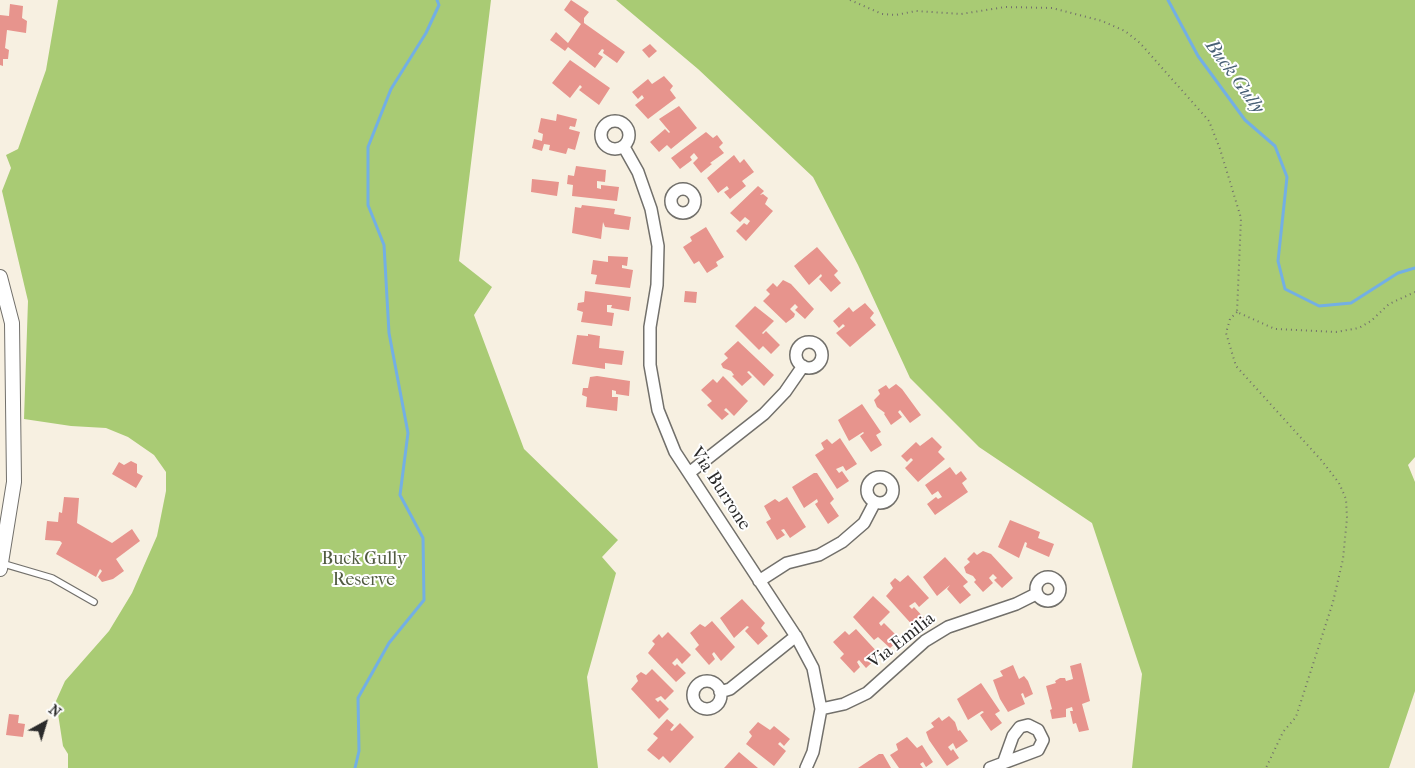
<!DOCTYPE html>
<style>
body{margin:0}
#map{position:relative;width:1415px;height:768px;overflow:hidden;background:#f7f0e1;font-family:"IM FELL French Canon",serif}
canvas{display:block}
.north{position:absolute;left:20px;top:698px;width:50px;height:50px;-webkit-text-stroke:4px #fff;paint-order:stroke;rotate:39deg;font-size:14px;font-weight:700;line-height:20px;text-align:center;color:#2b2b2b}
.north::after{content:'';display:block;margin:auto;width:18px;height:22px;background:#2b2b2b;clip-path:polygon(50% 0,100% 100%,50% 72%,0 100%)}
</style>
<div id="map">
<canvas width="1415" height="768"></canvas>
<div class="north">N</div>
</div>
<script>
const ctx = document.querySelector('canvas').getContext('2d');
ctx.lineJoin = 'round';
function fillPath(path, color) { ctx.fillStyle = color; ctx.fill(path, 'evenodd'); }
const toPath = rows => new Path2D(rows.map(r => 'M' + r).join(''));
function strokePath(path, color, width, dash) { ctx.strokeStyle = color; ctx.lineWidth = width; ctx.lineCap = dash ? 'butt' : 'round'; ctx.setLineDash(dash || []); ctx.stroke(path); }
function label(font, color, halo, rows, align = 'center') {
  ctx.font = font + ' "IM FELL French Canon",serif'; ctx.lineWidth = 4; ctx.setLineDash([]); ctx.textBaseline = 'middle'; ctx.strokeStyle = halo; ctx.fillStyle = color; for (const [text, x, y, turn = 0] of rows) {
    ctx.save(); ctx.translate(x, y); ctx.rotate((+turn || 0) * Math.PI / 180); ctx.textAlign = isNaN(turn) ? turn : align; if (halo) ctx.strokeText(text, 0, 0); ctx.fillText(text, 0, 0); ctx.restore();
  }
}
const green = toPath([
 [58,0,491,0,459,261,492,287,474,315,524,449,618,540,602,557,616,573,587,677,598,768,68,768,68,754,63,746,56,701,65,681,109,631,132,593,157,536,166,491,166,472,154,455,128,437,106,428,71,426,24,419,28,301,2,191,11,168,6,155,18,149,46,70],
 [616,0,1415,0,1415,457,1408,465,1415,482,1415,691,1389,768,1132,768,1142,674,1092,523,979,447,910,378,858,265,813,177,698,69]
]);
const stream = toPath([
 [1168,0,1198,56,1245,120,1275,146,1287,177,1278,261,1285,289,1319,306,1351,303,1398,273,1415,268],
 [355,768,359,751,358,698,389,643,424,600,423,538,400,495,408,433,389,333,384,245,368,205,368,147,391,89,426,33,439,5,437,0]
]);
const building = toPath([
 [571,0,589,12,584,18,584,23,625,52,617,63,603,53,604,50,602,49,598,54,603,57,595,68,568,47,565,51,550,40,556,32,568,43,581,24,564,10],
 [10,4,23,6,22,18,27,21,26,33,7,30,5,48,9,50,8,59,3,59,3,66,0,65,0,15,9,16],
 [650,44,657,51,649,58,642,50],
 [570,60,610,88,599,105,579,90,582,87,580,85,570,98,552,83],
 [664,76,673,86,670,90,676,98,648,119,635,105,644,98,642,95,638,99,632,92,648,79,652,84],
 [679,106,697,128,671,149,667,145,659,152,650,142,665,129,669,133,670,132,659,119],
 [557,114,577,119,575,127,570,126,569,129,580,132,575,150,568,148,566,154,549,150,550,145,544,144,542,151,532,148,534,139,542,141,543,134,538,132,541,118,556,121],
 [706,132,713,138,717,135,723,143,719,147,724,153,710,163,712,164,701,173,693,163,698,158,694,153,690,157,692,160,680,169,671,158],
 [734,155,740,163,744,159,754,172,742,181,746,186,730,199,724,192,729,189,727,186,718,193,707,178],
 [576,166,606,170,605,182,597,181,597,188,601,189,601,185,619,187,617,201,572,196,573,185,567,184,568,175,574,176],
 [532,179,559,182,557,196,531,192],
 [758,186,764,191,760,195,763,194,768,198,765,204,773,211,746,241,736,231,744,223,747,225,750,221,745,217,740,222,730,213],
 [582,205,615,209,614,214,631,217,629,230,605,227,603,222,601,239,572,233,575,207,581,208],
 [706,227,724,257,716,262,718,266,707,273,699,261,694,264,683,247,692,241,690,237],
 [817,247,838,271,834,275,841,283,831,292,819,279,822,276,821,274,809,285,794,266],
 [608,256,628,257,627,266,622,265,622,268,633,270,630,288,595,284,597,275,591,274,593,260,608,262],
 [783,280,791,284,814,309,805,319,795,310,798,307,795,304,790,309,795,314,794,317,786,323,763,301,770,294,766,290,773,283,777,287],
 [585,291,631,297,629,311,611,308,612,305,607,305,607,312,614,313,612,326,581,322,583,312,577,310,578,303,584,302],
 [685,291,697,292,696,303,684,302],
 [865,303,874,313,870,318,876,325,850,347,836,333,845,326,843,324,839,328,833,321,849,307,853,312],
 [755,306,774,321,762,333,763,334,766,331,780,345,771,354,763,346,759,350,735,326],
 [588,334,600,336,599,348,624,351,622,365,605,363,605,369,572,364,577,335,588,336],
 [738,341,774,375,764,386,749,371,747,372,752,377,742,386,732,376,734,375,731,371,723,368,721,364,728,358,724,354],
 [597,376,630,381,629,396,616,394,616,391,612,390,612,397,618,397,617,411,586,407,587,397,582,395,583,388,588,388,590,377],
 [723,376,748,401,734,416,726,408,724,410,729,414,722,420,707,405,712,401,701,390,713,379,717,383],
 [896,384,902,389,921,415,910,423,900,410,898,412,902,417,891,425,884,414,885,413,877,407,874,400,880,394,878,390,886,385,889,389],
 [862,404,881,432,876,435,882,445,871,452,860,436,864,433,863,432,849,441,838,420],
 [932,437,942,447,938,452,945,459,918,482,905,468,913,460,911,458,907,462,901,456,916,442,920,446],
 [840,438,857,464,846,471,843,466,836,469,839,473,842,471,849,481,837,489,815,455,824,449,821,443,827,439,832,444],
 [131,461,137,464,137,473,143,476,136,488,112,474,119,462,124,465],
 [950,467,956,475,961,471,967,479,962,483,968,492,935,515,927,504,936,497,938,499,942,497,938,491,932,495,925,485],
 [814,473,817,473,834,499,830,503,839,516,828,524,815,504,818,502,817,499,804,508,792,487],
 [64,497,79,498,77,523,112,543,132,529,140,541,116,559,124,571,113,579,102,582,98,577,102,571,100,569,96,577,56,554,62,543,60,541,45,540,47,521,58,522,59,512,62,513],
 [787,497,806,527,790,538,784,529,781,530,785,535,777,540,766,522,771,519,764,506,775,499,779,502],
 [1010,520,1040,532,1038,538,1054,544,1049,557,1026,547,1027,543,1025,542,1019,558,998,547],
 [983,551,991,554,1013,578,1002,588,994,580,997,578,993,574,989,578,993,583,983,592,974,582,976,580,973,576,966,573,964,567,970,562,967,559,974,552,977,555],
 [945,557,968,582,963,586,971,595,960,604,947,589,950,585,937,596,923,577],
 [908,575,929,598,919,607,915,602,909,606,912,609,914,607,926,620,916,629,886,596,893,588,890,583,895,578,900,582],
 [873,596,890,612,879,623,881,626,884,623,900,639,890,648,878,637,874,640,853,617],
 [742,599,765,623,761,628,768,636,758,645,745,631,749,627,747,626,734,638,720,618],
 [712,621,735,647,721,661,714,652,712,654,715,659,709,665,695,649,699,645,690,633,700,624,705,627],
 [856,629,880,655,866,668,859,660,857,662,860,667,854,673,840,658,844,654,833,642,845,631,849,635],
 [668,632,691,655,682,664,677,658,672,663,675,666,677,664,686,673,676,682,648,653,655,644,652,641,659,634,662,638],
 [1081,663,1090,701,1082,704,1089,730,1079,732,1076,723,1073,724,1070,711,1073,711,1072,707,1066,709,1066,717,1052,719,1050,710,1052,709,1046,686,1056,683,1055,681,1060,678,1065,678,1066,681,1073,679,1070,666],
 [1013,665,1019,679,1024,676,1028,681,1033,694,1025,698,1023,693,1021,694,1025,704,1008,712,1000,699,993,680,1003,676,1000,671],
 [652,669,674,691,665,700,661,696,655,699,658,702,660,700,669,709,659,719,631,689,638,681,636,676,641,672,646,675],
 [981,683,1000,711,995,714,1002,723,991,731,980,715,984,712,982,711,968,720,957,699],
 [9,714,19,715,18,723,25,724,23,737,6,735],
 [949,716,955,722,958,731,960,730,968,741,956,749,953,743,948,747,951,751,953,749,959,758,947,766,929,740,926,732,934,727,931,723,939,717,942,721],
 [667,719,674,725,670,730,672,731,680,723,694,737,670,763,663,756,659,760,647,750,658,738,653,734],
 [758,722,770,730,774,726,790,739,784,746,780,742,778,744,786,751,774,766,746,744,752,736,749,732],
 [907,737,917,748,922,745,933,762,926,767,923,762,920,764,923,768,899,768,890,755,898,750,896,744],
 [739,752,758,768,724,768],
 [879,754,883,754,891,768,858,768]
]);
const path = toPath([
 [850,0,882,14,896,15,916,11,961,14,1005,7,1052,8,1102,21,1125,31,1140,43,1209,121,1220,149,1241,218,1237,312,1275,329,1336,332,1359,328,1371,321,1389,304,1415,292],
 [1237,312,1230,319,1226,333,1236,366,1322,461,1339,483,1346,499,1347,518,1343,559,1333,602,1296,717,1283,732,1266,768]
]);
const service = toPath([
 [1,563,52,578,94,602]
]);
const minor = toPath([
 '601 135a14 14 0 1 1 28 0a14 14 0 1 1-28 0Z',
 [624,147,638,172,651,209,658,246,657,285,650,327,650,365,658,410,675,452,797,638,813,668,821,709,813,752,806,768],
 '671 201a12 12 0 1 1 24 0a12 12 0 1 1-24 0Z',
 '796 355a13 13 0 1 1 26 0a13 13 0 1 1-26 0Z',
 [689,473,764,414,785,392,803,366],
 '867 490a13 13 0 1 1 26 0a13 13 0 1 1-26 0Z',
 '1036 589a12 12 0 1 1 24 0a12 12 0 1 1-24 0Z',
 [759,581,787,563,819,555,842,542,864,523,875,502],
 '693 695a14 14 0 1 1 28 0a14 14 0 1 1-28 0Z',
 [720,692,730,689,796,636],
 [821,709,844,704,867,693,925,641,948,627,1016,604,1036,594],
 [990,768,1038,750,1043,740,1038,730,1028,725,1020,727,1013,736,1004,761]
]);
const tertiary = toPath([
 [0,277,12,323,14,482,0,569]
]);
const streetNames = [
 ["Via Burrone",720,489,57],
 ["Via Emilia",902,641,-38]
];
const parkNames = [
 ["Buck Gully",364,560],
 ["Reserve",364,581]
];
const waterNames = [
 ["Buck Gully",1234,77,54]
];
fillPath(green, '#a9cb74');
strokePath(stream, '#73afe4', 3);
fillPath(building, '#e7948d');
strokePath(service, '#72706b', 8);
strokePath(minor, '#72706b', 14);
strokePath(tertiary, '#72706b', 16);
strokePath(path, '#72706b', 2, [1, 4]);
strokePath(service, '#fff', 5.5);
strokePath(minor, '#fff', 11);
strokePath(tertiary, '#fff', 14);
label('18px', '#2b2b2b', '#fff', streetNames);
label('18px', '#515b41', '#fff', parkNames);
label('italic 19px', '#486075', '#fff', waterNames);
</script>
